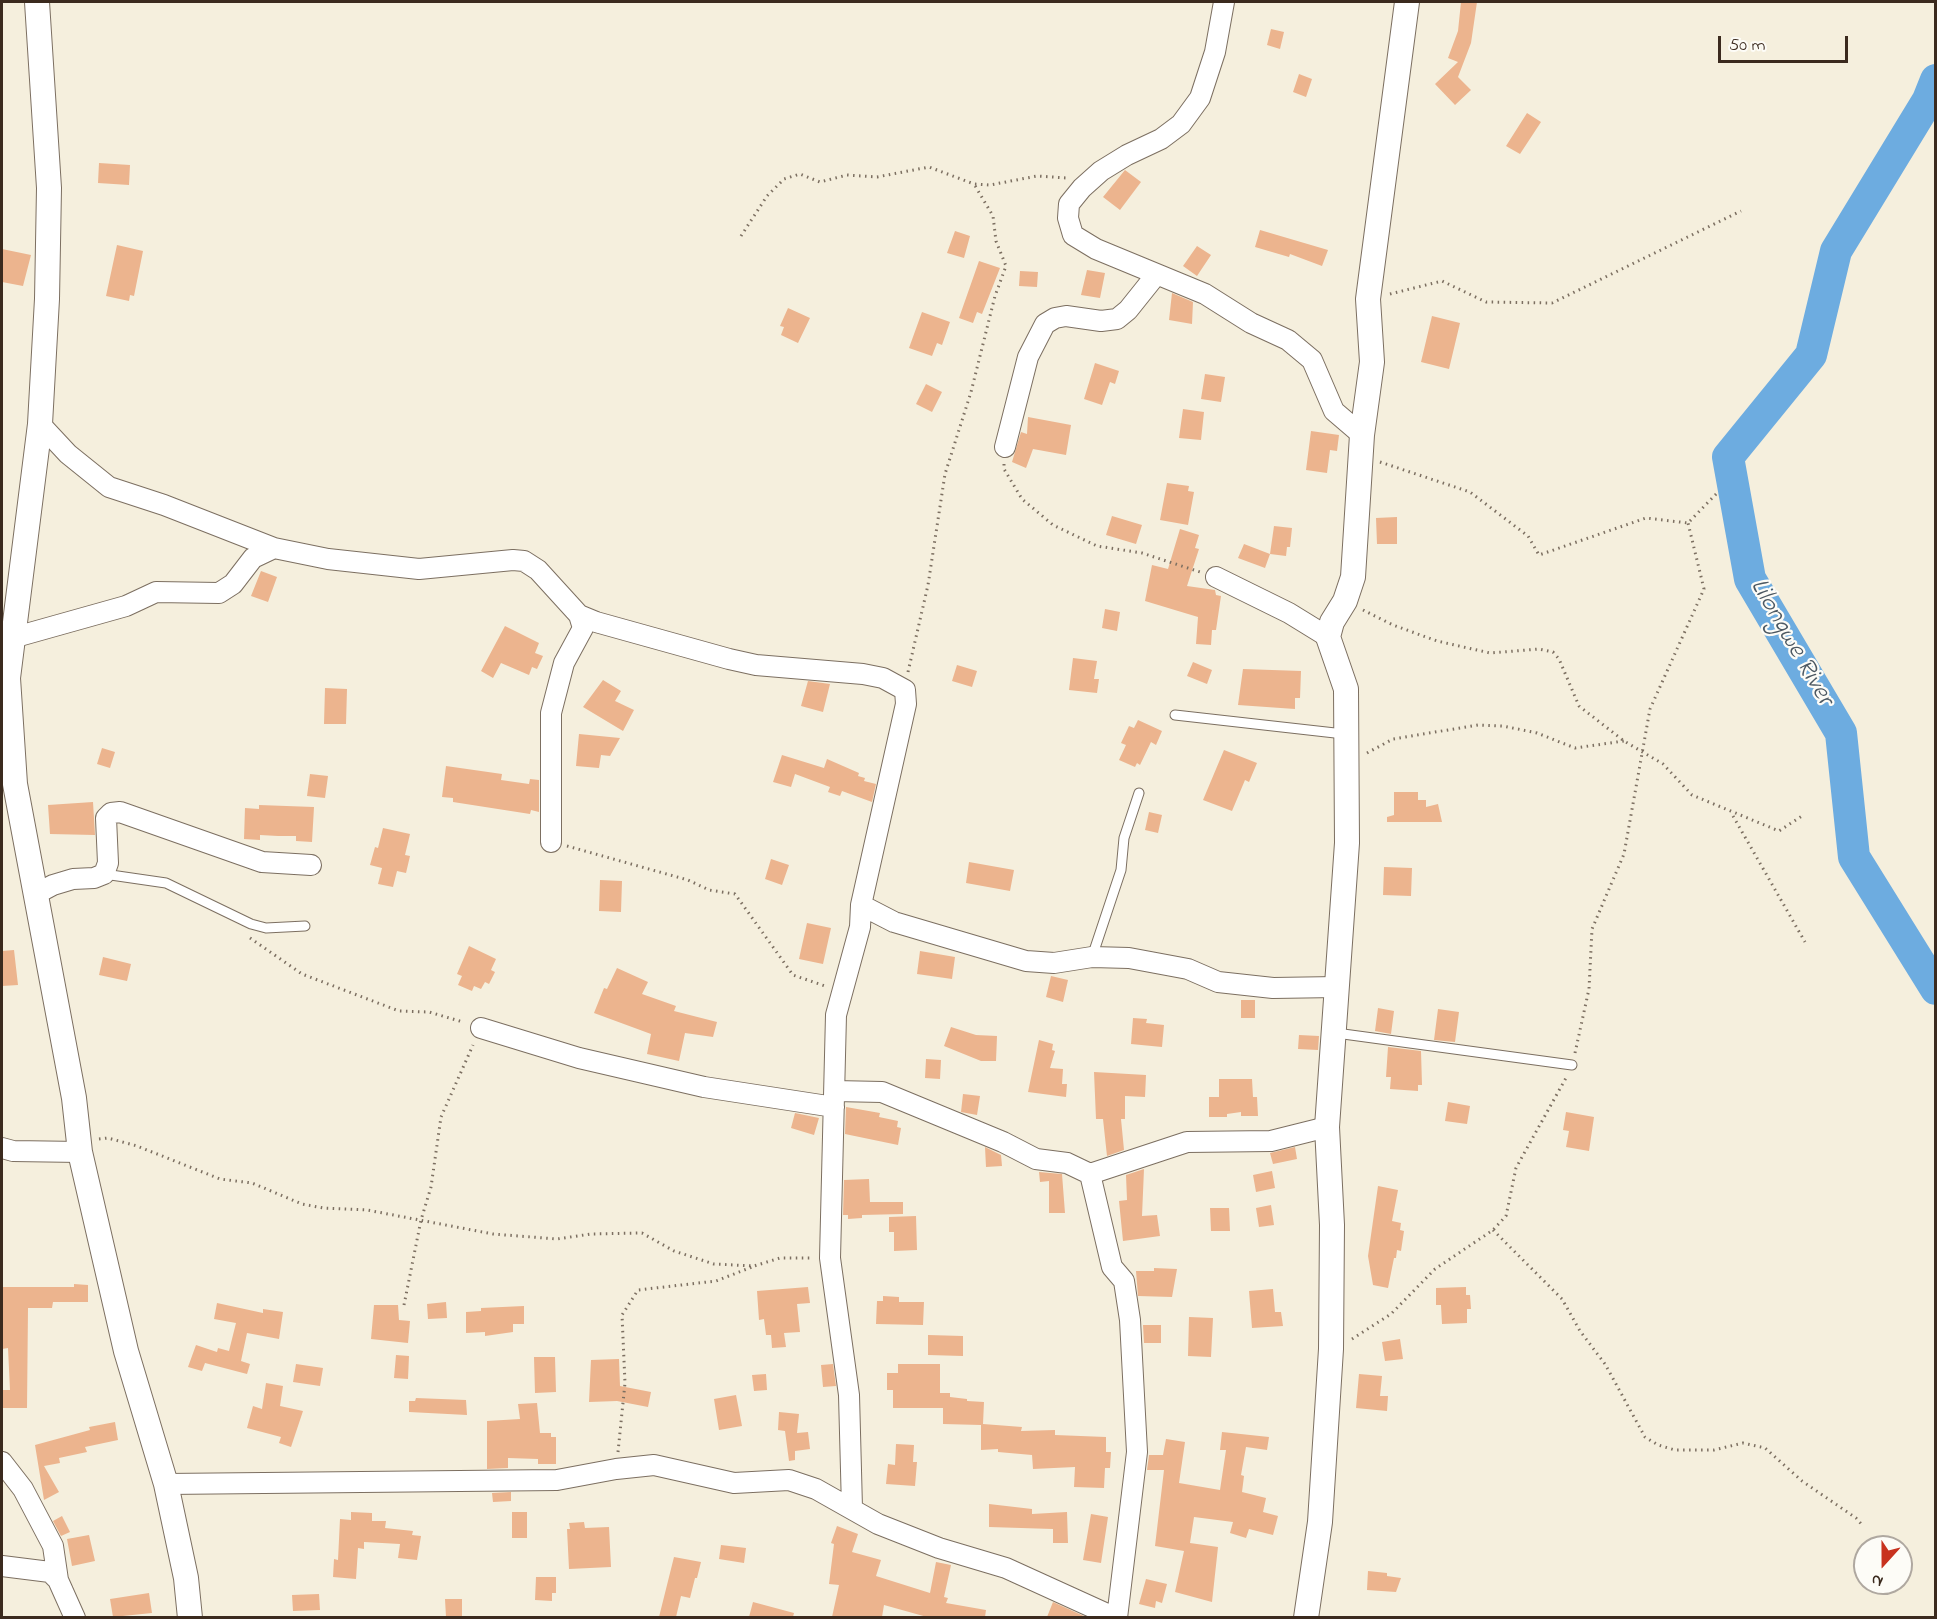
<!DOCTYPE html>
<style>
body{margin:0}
#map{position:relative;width:1937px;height:1619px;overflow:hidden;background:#f5efdd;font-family:"Indie Flower",sans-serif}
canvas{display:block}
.frame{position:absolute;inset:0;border:3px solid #3b2a1e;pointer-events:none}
.north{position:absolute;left:1853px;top:1535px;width:60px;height:60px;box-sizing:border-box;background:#fdfcf7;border:2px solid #afa8a0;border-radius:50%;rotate:201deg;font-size:16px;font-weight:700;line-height:24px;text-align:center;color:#3b2a1e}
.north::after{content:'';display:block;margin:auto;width:21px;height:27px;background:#c8321e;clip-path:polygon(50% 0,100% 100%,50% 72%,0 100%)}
.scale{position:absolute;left:1718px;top:36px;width:130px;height:27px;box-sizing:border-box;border:3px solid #3b2a1e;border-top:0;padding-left:8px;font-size:18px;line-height:21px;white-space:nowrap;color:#3b2a1e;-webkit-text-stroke:4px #fdfcf7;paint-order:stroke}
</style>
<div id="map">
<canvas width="1937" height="1619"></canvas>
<div class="frame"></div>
<div class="north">N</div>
<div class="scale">50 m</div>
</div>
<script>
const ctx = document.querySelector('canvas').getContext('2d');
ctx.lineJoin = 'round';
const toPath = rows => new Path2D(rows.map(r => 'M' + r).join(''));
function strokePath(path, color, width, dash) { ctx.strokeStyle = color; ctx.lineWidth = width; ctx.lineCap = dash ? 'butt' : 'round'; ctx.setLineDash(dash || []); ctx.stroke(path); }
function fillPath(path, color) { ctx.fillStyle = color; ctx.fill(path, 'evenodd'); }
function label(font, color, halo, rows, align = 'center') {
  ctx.font = font + ' "Indie Flower",sans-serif'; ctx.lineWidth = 4.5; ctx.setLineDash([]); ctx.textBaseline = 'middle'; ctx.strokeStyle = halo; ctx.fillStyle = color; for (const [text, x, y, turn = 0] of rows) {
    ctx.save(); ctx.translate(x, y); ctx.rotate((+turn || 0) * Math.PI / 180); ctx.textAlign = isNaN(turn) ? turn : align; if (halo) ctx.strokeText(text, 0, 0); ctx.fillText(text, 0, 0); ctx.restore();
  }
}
const river = toPath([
 [1936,80,1928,100,1836,251,1811,355,1728,457,1750,579,1841,733,1854,857,1936,989]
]);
const building = toPath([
 [1461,2,1477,2,1471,43,1458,77,1471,90,1455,105,1435,84,1458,62,1448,58,1458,31],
 [1271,29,1284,32,1280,49,1267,45],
 [1299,74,1312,79,1306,97,1293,92],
 [1527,113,1541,122,1520,154,1506,146],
 [99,163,130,165,129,185,98,183],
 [1125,170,1141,182,1120,210,1103,197],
 [1260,230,1328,250,1322,266,1290,254,1289,257,1255,247],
 [955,231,970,236,964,258,947,253],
 [117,245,143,251,134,296,130,295,129,301,106,296],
 [1197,246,1211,255,1197,276,1183,266],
 [2,249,31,255,23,286,2,282],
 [979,261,1000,268,982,314,977,312,973,323,959,318],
 [1087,270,1105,273,1100,298,1081,295],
 [1020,271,1038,272,1037,287,1019,286],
 [1172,293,1193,302,1192,324,1169,320],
 [788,308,810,318,798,343,781,335,784,327,780,326],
 [922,312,950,322,942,345,937,343,932,356,909,348],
 [1432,316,1460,323,1449,369,1421,362],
 [1095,363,1119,371,1115,384,1110,382,1102,405,1084,399],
 [1205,374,1225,377,1221,402,1201,399],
 [926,384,942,392,932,412,916,404],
 [1183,409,1204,412,1201,440,1179,438],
 [1028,417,1071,425,1066,455,1033,449,1026,468,1012,462,1021,432,1027,434],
 [1311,431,1339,435,1337,451,1330,450,1327,473,1306,470],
 [1167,483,1189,486,1188,491,1194,492,1188,525,1160,520],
 [1112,516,1142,525,1136,544,1106,535],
 [1397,517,1397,544,1377,544,1376,518],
 [1274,526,1292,528,1290,547,1287,547,1286,556,1270,554],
 [1180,529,1199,535,1195,548,1199,549,1187,586,1215,590,1216,595,1221,596,1216,630,1212,630,1211,645,1196,644,1198,617,1145,601,1152,565,1168,569],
 [1244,544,1270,554,1265,568,1238,558],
 [261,571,277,577,268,602,251,596],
 [1105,609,1120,612,1117,631,1102,628],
 [505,626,539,643,535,653,543,656,537,669,532,667,529,675,501,663,493,678,481,671],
 [1073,658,1097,661,1094,679,1099,679,1097,693,1069,690],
 [1193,662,1212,670,1207,684,1187,676],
 [957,665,977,671,972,687,952,681],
 [1243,669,1301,671,1300,698,1295,698,1295,709,1238,705],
 [603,680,621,691,615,701,634,710,623,731,583,707],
 [808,681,830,684,823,712,801,706],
 [325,688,347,689,346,724,324,724],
 [1138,720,1162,731,1156,745,1151,742,1140,765,1137,763,1135,767,1119,760,1126,745,1121,743,1129,726,1134,728],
 [579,734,620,738,610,756,601,755,599,768,576,766],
 [102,748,115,752,110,768,97,764],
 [1224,750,1257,763,1249,782,1245,780,1232,811,1203,800],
 [782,755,824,768,827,759,859,773,858,776,865,778,864,781,876,784,872,802,842,791,840,796,828,792,830,787,795,774,791,787,773,782],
 [446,766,502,774,501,780,529,784,530,779,539,780,539,812,531,810,530,814,453,802,453,798,442,797],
 [310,774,328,776,325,798,307,796],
 [1394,792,1418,792,1418,800,1426,800,1426,807,1438,804,1442,822,1387,822,1387,817,1394,815],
 [93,802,95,835,50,834,48,805],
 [259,805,314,807,312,842,296,841,296,836,278,836,260,835,260,840,244,839,245,808,259,809],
 [1149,812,1162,815,1158,833,1145,830],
 [383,828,410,834,405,855,410,856,406,873,397,871,393,887,378,884,382,868,370,865,375,847,378,848],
 [771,859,789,865,782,885,765,879],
 [969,862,1014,870,1010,891,966,883],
 [1384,867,1412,868,1411,896,1383,895],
 [600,880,622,881,621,912,599,911],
 [807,923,831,928,823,964,799,959],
 [469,946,496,959,491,970,495,972,489,984,485,982,481,989,474,986,472,991,458,985,462,976,457,974],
 [14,950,18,985,2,986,2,951],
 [920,951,955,957,952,979,917,974],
 [103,957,131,964,127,981,99,975],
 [617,968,648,982,642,994,676,1006,674,1011,717,1022,713,1037,685,1033,679,1061,647,1054,651,1034,594,1013,604,988,607,989],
 [1051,976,1068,980,1063,1002,1046,997],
 [1241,1000,1255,1000,1255,1018,1241,1018],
 [1378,1008,1394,1011,1391,1034,1375,1031],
 [1438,1009,1459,1012,1455,1042,1434,1040],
 [1133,1018,1147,1019,1146,1023,1164,1025,1162,1047,1131,1044],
 [951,1027,976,1035,997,1036,996,1061,981,1061,944,1046],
 [1299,1035,1319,1036,1318,1050,1298,1049],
 [1039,1040,1053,1044,1052,1050,1055,1051,1050,1068,1063,1069,1062,1084,1067,1084,1066,1097,1028,1092],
 [1388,1047,1421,1051,1422,1085,1418,1085,1418,1091,1390,1089,1391,1077,1386,1077],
 [926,1059,941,1060,940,1079,925,1078],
 [1094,1072,1146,1075,1145,1097,1125,1096,1125,1119,1121,1119,1124,1150,1107,1156,1103,1119,1096,1119],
 [1219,1079,1252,1079,1253,1097,1257,1097,1258,1116,1241,1116,1241,1112,1227,1114,1227,1117,1209,1117,1209,1097,1219,1097],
 [963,1094,980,1096,977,1115,961,1112],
 [1448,1102,1470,1106,1467,1124,1445,1121],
 [846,1107,880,1113,879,1117,898,1121,897,1127,901,1128,898,1145,845,1134],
 [1566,1112,1594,1117,1589,1151,1566,1147,1569,1131,1563,1130],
 [795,1113,819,1118,814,1135,791,1128],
 [985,1147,1001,1155,1002,1166,986,1167],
 [1295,1147,1297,1159,1273,1164,1270,1153],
 [1144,1169,1142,1216,1157,1215,1160,1236,1123,1241,1119,1201,1127,1200,1126,1175],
 [1272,1171,1275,1188,1256,1192,1253,1175],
 [1039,1172,1062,1174,1065,1213,1049,1213,1049,1181,1040,1182],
 [869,1179,870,1202,903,1202,903,1214,862,1215,862,1218,848,1219,848,1215,843,1215,844,1180],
 [1378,1186,1398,1190,1392,1221,1401,1223,1400,1230,1404,1231,1401,1251,1397,1250,1396,1258,1394,1258,1388,1288,1373,1285,1368,1256],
 [1271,1205,1274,1225,1259,1227,1256,1208],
 [1210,1208,1229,1208,1230,1231,1211,1231],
 [916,1216,917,1250,894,1251,894,1232,889,1232,889,1217],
 [1154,1268,1177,1269,1172,1297,1138,1296,1136,1271,1154,1271],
 [74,1284,88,1285,88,1302,53,1302,52,1308,28,1308,27,1408,3,1408,2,1390,10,1390,8,1348,2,1349,2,1287,74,1287],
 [808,1287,810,1303,797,1304,800,1332,784,1333,786,1347,772,1348,771,1335,766,1335,764,1319,759,1320,757,1291],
 [1466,1287,1466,1295,1470,1295,1471,1309,1467,1309,1467,1323,1442,1324,1441,1305,1436,1305,1436,1288],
 [1273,1289,1275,1312,1281,1312,1283,1326,1252,1328,1249,1291],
 [883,1296,899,1297,899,1302,924,1302,923,1325,876,1324,877,1301,883,1301],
 [446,1302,447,1318,428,1319,427,1304],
 [217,1303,263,1313,263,1309,283,1312,279,1339,247,1333,241,1361,250,1364,247,1374,205,1363,202,1371,188,1367,196,1345,217,1352,218,1348,229,1351,236,1323,214,1319],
 [374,1305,398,1305,399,1320,410,1321,408,1343,371,1339],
 [524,1306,524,1324,513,1324,513,1332,485,1336,485,1332,466,1333,466,1312,481,1311,481,1308],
 [1189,1317,1213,1318,1211,1357,1188,1356],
 [1143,1325,1161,1325,1161,1343,1144,1343],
 [928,1335,963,1336,963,1356,928,1355],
 [1400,1339,1403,1359,1385,1361,1382,1342],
 [396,1355,409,1356,408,1379,394,1378],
 [534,1357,555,1357,556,1392,535,1393],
 [619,1359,620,1386,651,1392,648,1407,617,1401,589,1402,591,1360],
 [296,1364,323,1368,320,1386,293,1382],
 [833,1364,836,1386,823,1387,821,1365],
 [898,1364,940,1364,940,1393,950,1393,950,1397,967,1399,967,1401,984,1402,983,1424,1022,1427,1021,1431,1055,1430,1055,1435,1106,1437,1106,1452,1111,1452,1110,1468,1105,1468,1104,1488,1074,1487,1075,1467,1033,1469,1032,1455,998,1452,998,1449,981,1450,981,1425,943,1424,943,1408,893,1408,893,1390,887,1390,887,1373,898,1373],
 [766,1374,767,1390,754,1391,752,1375],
 [1359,1374,1382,1376,1380,1396,1388,1396,1387,1411,1356,1408],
 [266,1383,283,1386,280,1406,303,1411,291,1447,279,1443,281,1437,247,1428,253,1406,262,1409],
 [736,1395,742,1426,719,1430,714,1399],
 [416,1398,466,1400,467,1415,409,1412,409,1401,415,1401],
 [537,1403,540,1433,551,1433,551,1437,556,1437,556,1464,538,1464,538,1459,508,1458,508,1468,487,1469,487,1421,520,1419,518,1404],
 [779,1412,799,1414,797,1433,808,1432,810,1449,795,1451,795,1460,789,1461,785,1431,778,1430],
 [115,1422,118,1440,85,1447,87,1452,59,1458,60,1463,44,1466,59,1492,44,1500,35,1445,90,1430,89,1427],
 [1222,1432,1269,1437,1267,1450,1246,1447,1241,1475,1244,1476,1242,1492,1266,1498,1263,1512,1278,1516,1273,1535,1249,1529,1246,1538,1230,1533,1233,1522,1194,1517,1190,1543,1218,1547,1212,1602,1175,1592,1184,1551,1155,1546,1164,1470,1147,1470,1149,1455,1163,1455,1166,1439,1185,1442,1179,1483,1220,1490,1226,1450,1220,1450],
 [896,1444,914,1445,913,1462,917,1462,915,1486,886,1484,888,1464,895,1465],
 [511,1492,511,1501,493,1502,492,1493],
 [989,1504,1032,1509,1032,1514,1067,1512,1068,1543,1053,1543,1053,1529,989,1527],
 [351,1512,372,1513,372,1521,386,1521,385,1528,413,1531,412,1535,421,1536,417,1560,398,1558,400,1544,364,1542,364,1549,358,1548,356,1579,333,1577,334,1559,338,1560,340,1519,351,1520],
 [512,1512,527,1512,527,1538,512,1538],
 [1091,1514,1108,1517,1101,1563,1083,1560],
 [62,1516,70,1532,61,1536,53,1521],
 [584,1522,585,1528,609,1527,611,1567,569,1569,567,1529,570,1529,569,1523],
 [837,1526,858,1534,852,1552,881,1560,876,1576,930,1593,936,1562,951,1565,944,1597,948,1598,946,1603,986,1610,985,1617,927,1617,884,1605,882,1617,832,1617,839,1585,829,1584,834,1544,831,1543],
 [89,1535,95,1561,72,1566,67,1539],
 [721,1545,746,1548,744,1563,719,1559],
 [674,1557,701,1562,697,1578,695,1578,690,1598,681,1596,676,1617,659,1617],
 [1368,1571,1387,1573,1387,1576,1401,1578,1396,1592,1367,1590],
 [536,1577,556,1577,556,1593,552,1593,552,1601,535,1600],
 [1146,1579,1167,1584,1162,1603,1156,1601,1155,1608,1139,1604],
 [149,1593,152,1613,113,1617,110,1599],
 [319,1594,320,1610,293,1611,292,1595],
 [445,1599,462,1599,462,1617,446,1617],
 [753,1602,794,1613,793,1617,749,1617],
 [1053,1602,1086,1617,1047,1617]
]);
const path = toPath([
 [741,236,767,196,784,179,800,174,820,182,847,175,877,177,929,167,974,184,990,185,1037,176,1067,178],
 [1390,294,1442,281,1486,302,1552,303,1741,211],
 [1380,462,1470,492,1528,536,1539,555,1646,518,1688,523,1719,491],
 [1004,464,1004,469,1022,499,1053,525,1097,546,1142,553,1200,572],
 [1363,610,1393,625,1437,641,1490,653,1539,649,1553,652,1559,659,1579,706,1624,741,1663,764,1692,795,1779,831,1802,816],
 [908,672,928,585,945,474,971,392,995,296,1006,266,996,241,993,216,974,184],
 [1367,753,1393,739,1478,725,1503,726,1537,733,1575,748,1624,741],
 [1733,816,1805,942],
 [567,846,688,880,709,890,735,894,793,975,825,986],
 [250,938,302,974,399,1011,429,1012,463,1022],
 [1575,1053,1589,989,1592,929,1624,854,1650,709,1704,589,1688,523],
 [99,1139,108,1138,137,1146,220,1179,252,1183,302,1204,323,1208,367,1210,493,1234,557,1239,591,1234,642,1233,674,1251,714,1264,754,1266,780,1258,813,1258],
 [1493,1230,1562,1299,1580,1331,1605,1364,1645,1437,1658,1445,1675,1450,1714,1450,1743,1443,1765,1448,1802,1481,1856,1518,1863,1526],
 [404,1305,421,1220,431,1187,441,1117,473,1045],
 [1352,1339,1391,1314,1435,1269,1493,1230,1506,1216,1516,1168,1567,1076],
 [618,1452,625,1383,622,1315,638,1290,716,1281,752,1267]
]);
const service = toPath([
 [1175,715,1344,734],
 [104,874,166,883,251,924,266,928,305,926],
 [1092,957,1121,870,1124,838,1139,793],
 [1336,1033,1572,1065]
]);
const minor = toPath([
 [1224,2,1215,52,1200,98,1181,124,1161,139,1127,155,1101,171,1082,188,1069,204,1068,218,1073,235,1096,249,1205,294,1251,323,1288,340,1312,360,1334,411,1362,435],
 [40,424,68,454,109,487,164,505,274,548],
 [1005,447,1028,357,1045,324,1055,318,1066,316,1101,321,1117,319,1128,310,1156,275],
 [1216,577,1289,613,1328,637],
 [12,638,126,606,156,592,219,593,233,584,253,558,274,548,328,559,419,569,513,560,524,561,538,570,579,615,596,622,729,659,756,665,863,674,883,678,905,690,906,704,861,905,860,927,836,1015,830,1258,849,1395,852,1508],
 [551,842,551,713,564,663,583,628,579,615],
 [36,894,53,885,73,879,94,878,104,874,108,863,106,818,111,813,120,812,262,862,311,865],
 [861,905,894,922,1026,961,1054,963,1092,957,1129,958,1188,969,1218,982,1273,988,1337,987],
 [481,1028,579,1058,704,1087,834,1107],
 [835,1091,882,1092,1003,1142,1036,1159,1067,1163,1090,1174,1112,1267,1124,1281,1130,1320,1137,1452,1117,1618],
 [2,1148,13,1151,80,1152],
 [1090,1174,1187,1142,1271,1141,1327,1127],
 [2,1462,23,1489,53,1546,58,1580,75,1618],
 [166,1484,557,1480,616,1469,654,1465,734,1483,789,1480,816,1489,878,1524,939,1548,1006,1568,1116,1618],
 [2,1566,50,1572,58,1580]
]);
const tertiary = toPath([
 [37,2,49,188,47,299,40,424,8,678,15,784,74,1098,80,1152,126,1351,166,1484,186,1578,190,1618],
 [1306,1618,1320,1522,1331,1349,1332,1225,1327,1127,1347,843,1346,689,1328,637,1332,622,1345,601,1353,577,1362,435,1372,362,1368,299,1407,2]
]);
const waterNames = [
 ["Lilongwe River",1790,643,60]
];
strokePath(river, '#6dace0', 32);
fillPath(building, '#ecb48e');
strokePath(service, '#7c6f61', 11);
strokePath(minor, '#7c6f61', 22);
strokePath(tertiary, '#7c6f61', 26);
strokePath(path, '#7c6f61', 3, [1.5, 4.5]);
strokePath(service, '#fff', 9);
strokePath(minor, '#fff', 20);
strokePath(tertiary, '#fff', 24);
label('italic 26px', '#4c5862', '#fdfcf7', waterNames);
</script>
